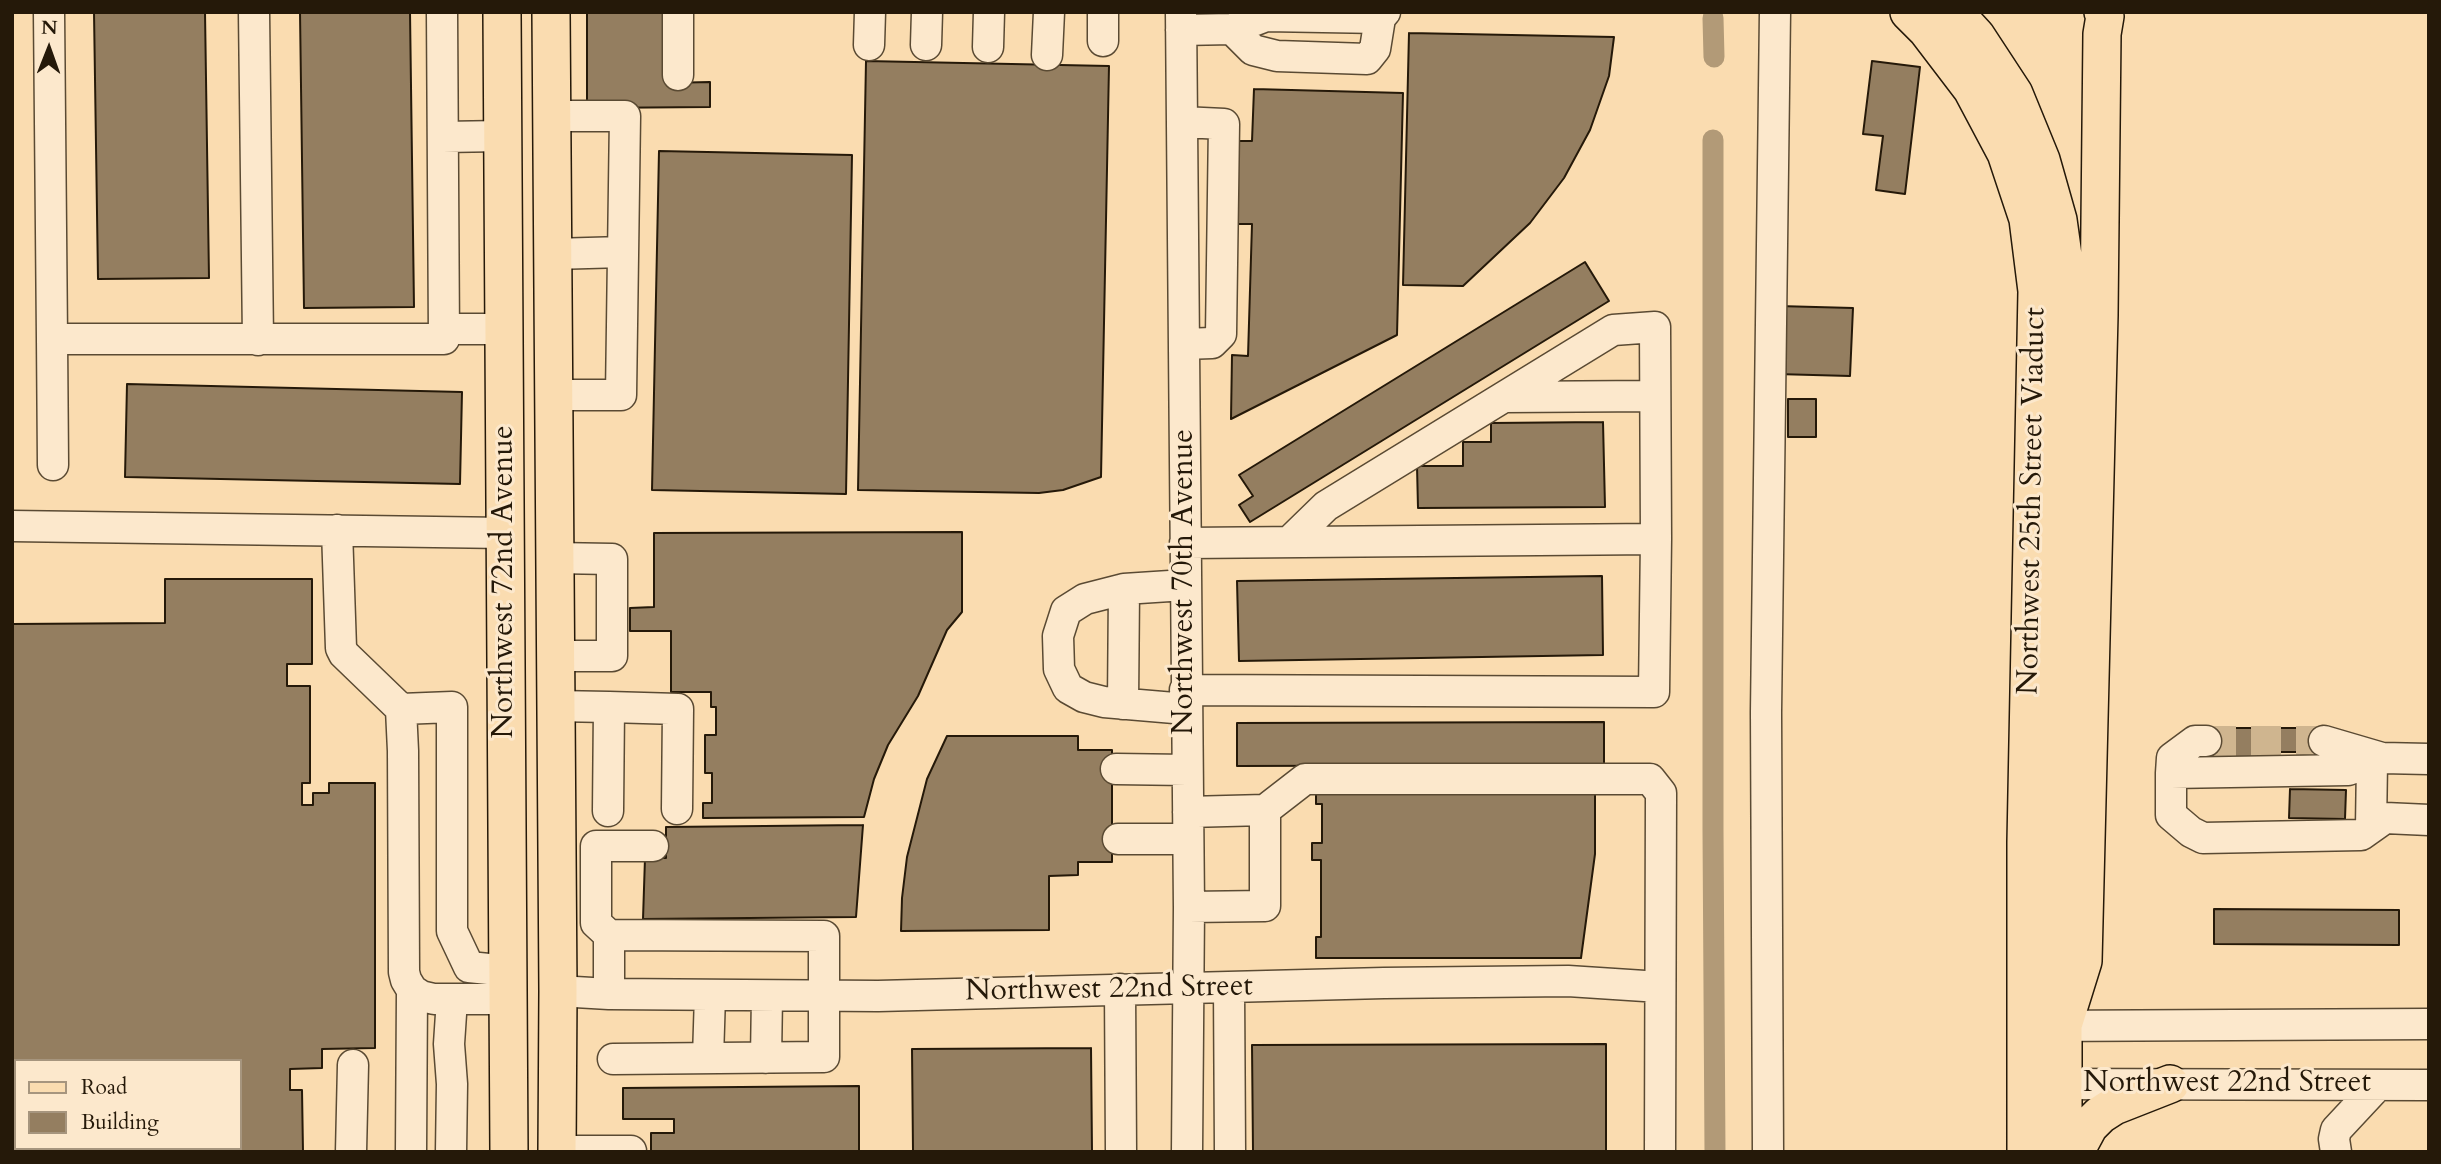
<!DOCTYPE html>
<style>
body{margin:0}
#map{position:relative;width:2441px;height:1164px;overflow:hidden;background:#fadcb0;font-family:Cardo,serif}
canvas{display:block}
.frame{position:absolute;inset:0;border:14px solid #251909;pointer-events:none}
.legend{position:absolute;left:14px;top:1059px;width:228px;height:91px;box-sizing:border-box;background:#fce8cc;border:2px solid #a6957e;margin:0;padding:9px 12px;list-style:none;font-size:21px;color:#251909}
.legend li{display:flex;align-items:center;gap:14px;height:35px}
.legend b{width:35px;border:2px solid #a6957e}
.north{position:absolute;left:14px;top:14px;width:70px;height:70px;-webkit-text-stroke:5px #fce8cc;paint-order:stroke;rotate:1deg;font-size:19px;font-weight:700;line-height:28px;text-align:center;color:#251909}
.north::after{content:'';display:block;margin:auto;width:24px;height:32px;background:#251909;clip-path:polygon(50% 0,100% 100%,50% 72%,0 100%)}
</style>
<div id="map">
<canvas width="2441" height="1164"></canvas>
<div class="frame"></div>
<ul class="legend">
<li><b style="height:9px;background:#fadcb0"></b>Road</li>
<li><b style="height:19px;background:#947e60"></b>Building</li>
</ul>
<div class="north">N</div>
</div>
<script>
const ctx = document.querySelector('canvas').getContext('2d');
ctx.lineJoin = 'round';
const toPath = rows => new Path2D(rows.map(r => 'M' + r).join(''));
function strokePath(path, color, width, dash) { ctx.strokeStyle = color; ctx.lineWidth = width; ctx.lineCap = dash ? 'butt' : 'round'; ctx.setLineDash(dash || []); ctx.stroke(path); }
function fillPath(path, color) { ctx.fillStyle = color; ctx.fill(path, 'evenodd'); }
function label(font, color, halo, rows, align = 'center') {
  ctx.font = font + ' Cardo,serif'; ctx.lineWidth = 6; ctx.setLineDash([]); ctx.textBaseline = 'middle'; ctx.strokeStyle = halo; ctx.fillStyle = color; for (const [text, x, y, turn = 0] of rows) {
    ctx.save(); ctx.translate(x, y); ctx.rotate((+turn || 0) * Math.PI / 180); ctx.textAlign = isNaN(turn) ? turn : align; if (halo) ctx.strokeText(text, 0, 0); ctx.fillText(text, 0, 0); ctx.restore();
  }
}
const canal = toPath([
 [1713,18,1714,57],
 [1713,140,1713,829,1715,1152]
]);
const building = toPath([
 [94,12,205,12,209,278,98,279,94,12],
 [300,12,410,12,414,307,304,308,300,12],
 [587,12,666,12,666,83,710,82,710,107,587,108,587,12],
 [1409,33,1614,37,1609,76,1590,130,1564,178,1530,223,1463,286,1403,285,1409,33],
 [866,61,1109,66,1101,477,1063,490,1039,493,858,490,866,61],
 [1872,61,1920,67,1905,194,1876,190,1883,136,1863,134,1872,61],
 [1254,89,1403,93,1397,335,1231,419,1232,355,1248,356,1252,224,1232,224,1234,141,1252,141,1254,89],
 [659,151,852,155,846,494,652,490,659,151],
 [1585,262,1609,301,1250,522,1239,505,1253,496,1239,475,1585,262],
 [1778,306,1853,308,1850,376,1776,374,1778,306],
 [127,384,462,392,460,484,125,477,127,384],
 [1788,399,1816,399,1816,437,1788,437,1788,399],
 [1603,422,1605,507,1418,508,1417,466,1463,466,1463,442,1491,442,1491,423,1603,422],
 [962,532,962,612,947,630,918,696,888,745,874,779,864,817,703,818,703,803,712,803,712,773,705,773,705,735,716,735,716,707,711,707,711,692,671,692,671,631,630,631,630,608,654,607,654,533,962,532],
 [1602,576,1603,655,1239,661,1237,581,1602,576],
 [165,579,312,579,312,664,287,664,287,686,310,686,310,783,302,783,302,805,313,805,313,793,329,793,329,783,375,783,375,1048,322,1049,322,1068,290,1069,290,1090,302,1090,303,1152,100,1152,100,1148,240,1148,240,1061,16,1061,16,1133,12,1133,12,624,165,623,165,579],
 [1604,722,1604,765,1237,766,1237,723,1604,722],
 [2210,728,2324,728,2325,752,2276,752,2276,761,2210,761,2210,728],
 [947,736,1078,736,1078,750,1112,750,1112,862,1078,862,1078,875,1049,876,1049,930,901,931,902,898,907,857,927,779,947,736],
 [1316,785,1595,785,1595,854,1581,958,1316,958,1316,937,1321,937,1321,860,1312,860,1312,843,1322,843,1322,804,1316,804,1316,785],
 [2290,789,2346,790,2345,819,2289,818,2290,789],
 [863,825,856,917,643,919,645,858,666,858,666,827,863,825],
 [2214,909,2399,910,2399,945,2214,944,2214,909],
 [1606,1044,1606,1152,1253,1152,1252,1045,1606,1044],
 [1091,1048,1092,1152,913,1152,912,1049,1091,1048],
 [859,1086,859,1152,651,1152,651,1133,674,1133,674,1119,623,1119,623,1088,859,1086]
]);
const minorTunnel = toPath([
 [2206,741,2324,741]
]);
const minor = toPath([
 [49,12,52,339],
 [254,12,258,340],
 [1181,12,1189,907,1187,1152],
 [1232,29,1253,50,1277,56,1367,59,1375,49,1380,18,1385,12],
 [1181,30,1232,29,1266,16,1380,18],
 [1103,41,1103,12],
 [869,45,870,12],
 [926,45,927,12],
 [988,47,989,12],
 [1047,55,1049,12],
 [678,75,678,12],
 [552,116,625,116,621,395,553,395],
 [1182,122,1224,124,1221,334,1212,343,1184,344],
 [443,137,502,136],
 [553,254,623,252],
 [443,329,504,329],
 [1504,397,1655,396],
 [53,465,52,339,444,339,442,12],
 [12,526,505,533],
 [337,530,341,648,344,654,401,709,403,751,404,972,406,980,412,990,421,996,434,999,509,999],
 [1289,542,1326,506,1613,330,1655,327,1656,539],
 [1185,543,1656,539,1654,692,1185,690],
 [555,558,612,559,612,656,555,656],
 [1185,585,1124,589,1085,599,1066,611,1058,636,1059,669,1068,688,1084,697,1104,702,1186,709],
 [1123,704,1124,589],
 [555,706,609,707],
 [401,709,452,707,452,931,469,967,508,971],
 [2324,741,2382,758],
 [2429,759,2382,758,2348,770,2171,773,2171,815,2191,832,2203,838,2361,835,2385,818,2429,820],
 [1116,769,1187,770],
 [2171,773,2172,758,2195,741,2206,741],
 [608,811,609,707,678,709,677,809],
 [1188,812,1265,810,1305,779,1650,779,1661,793,1660,1152],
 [2371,827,2372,762],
 [1118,839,1188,839],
 [1189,907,1265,906,1265,810],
 [609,935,824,936,824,1057,613,1059],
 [1229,987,1230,1152],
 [1120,989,1121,1152],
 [558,991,609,994,878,996,1384,983,1568,981,1660,987],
 [609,994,609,935,596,923,596,846,653,846],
 [2041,1026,2429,1024],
 [708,1058,710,995],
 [766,1058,767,996],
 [2040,1084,2429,1085],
 [557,1151,631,1151],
 [351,1152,353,1065],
 [411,1152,412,990],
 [451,1152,452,1084,449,1044,452,999],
 [1768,1152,1766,712,1775,12],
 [2336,1152,2334,1139,2336,1130,2378,1085]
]);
const major = toPath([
 [502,12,509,1152],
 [551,12,558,991,557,1152],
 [1909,12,1927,30,1972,89,2006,153,2028,219,2037,291,2026,842,2026,1152],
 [1954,12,1976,36,2014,94,2041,160,2058,220,2066,277,2067,344,2050,960,2063,1026,2063,1152],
 [2064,1022,2083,961,2099,315,2102,34,2105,16,2103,12],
 [2075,1152,2089,1126,2100,1115,2114,1106,2170,1084]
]);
const streetNames = [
 ["Northwest 25th Street Viaduct",2033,501,-89],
 ["Northwest 72nd Avenue",505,582,-90],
 ["Northwest 70th Avenue",1185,582,-90],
 ["Northwest 22nd Street",1109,990,-1],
 ["Northwest 22nd Street",2227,1084]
];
strokePath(canal, '#b29a77', 21);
fillPath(building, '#947e60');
strokePath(building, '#251909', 2);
strokePath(minorTunnel, '#cfb58f', 30, [30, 15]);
strokePath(minor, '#5a4a33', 33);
strokePath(major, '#251909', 40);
strokePath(minor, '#fce8cc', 30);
strokePath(major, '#fadcb0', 37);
label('30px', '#251909', '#fce8cc', streetNames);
</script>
